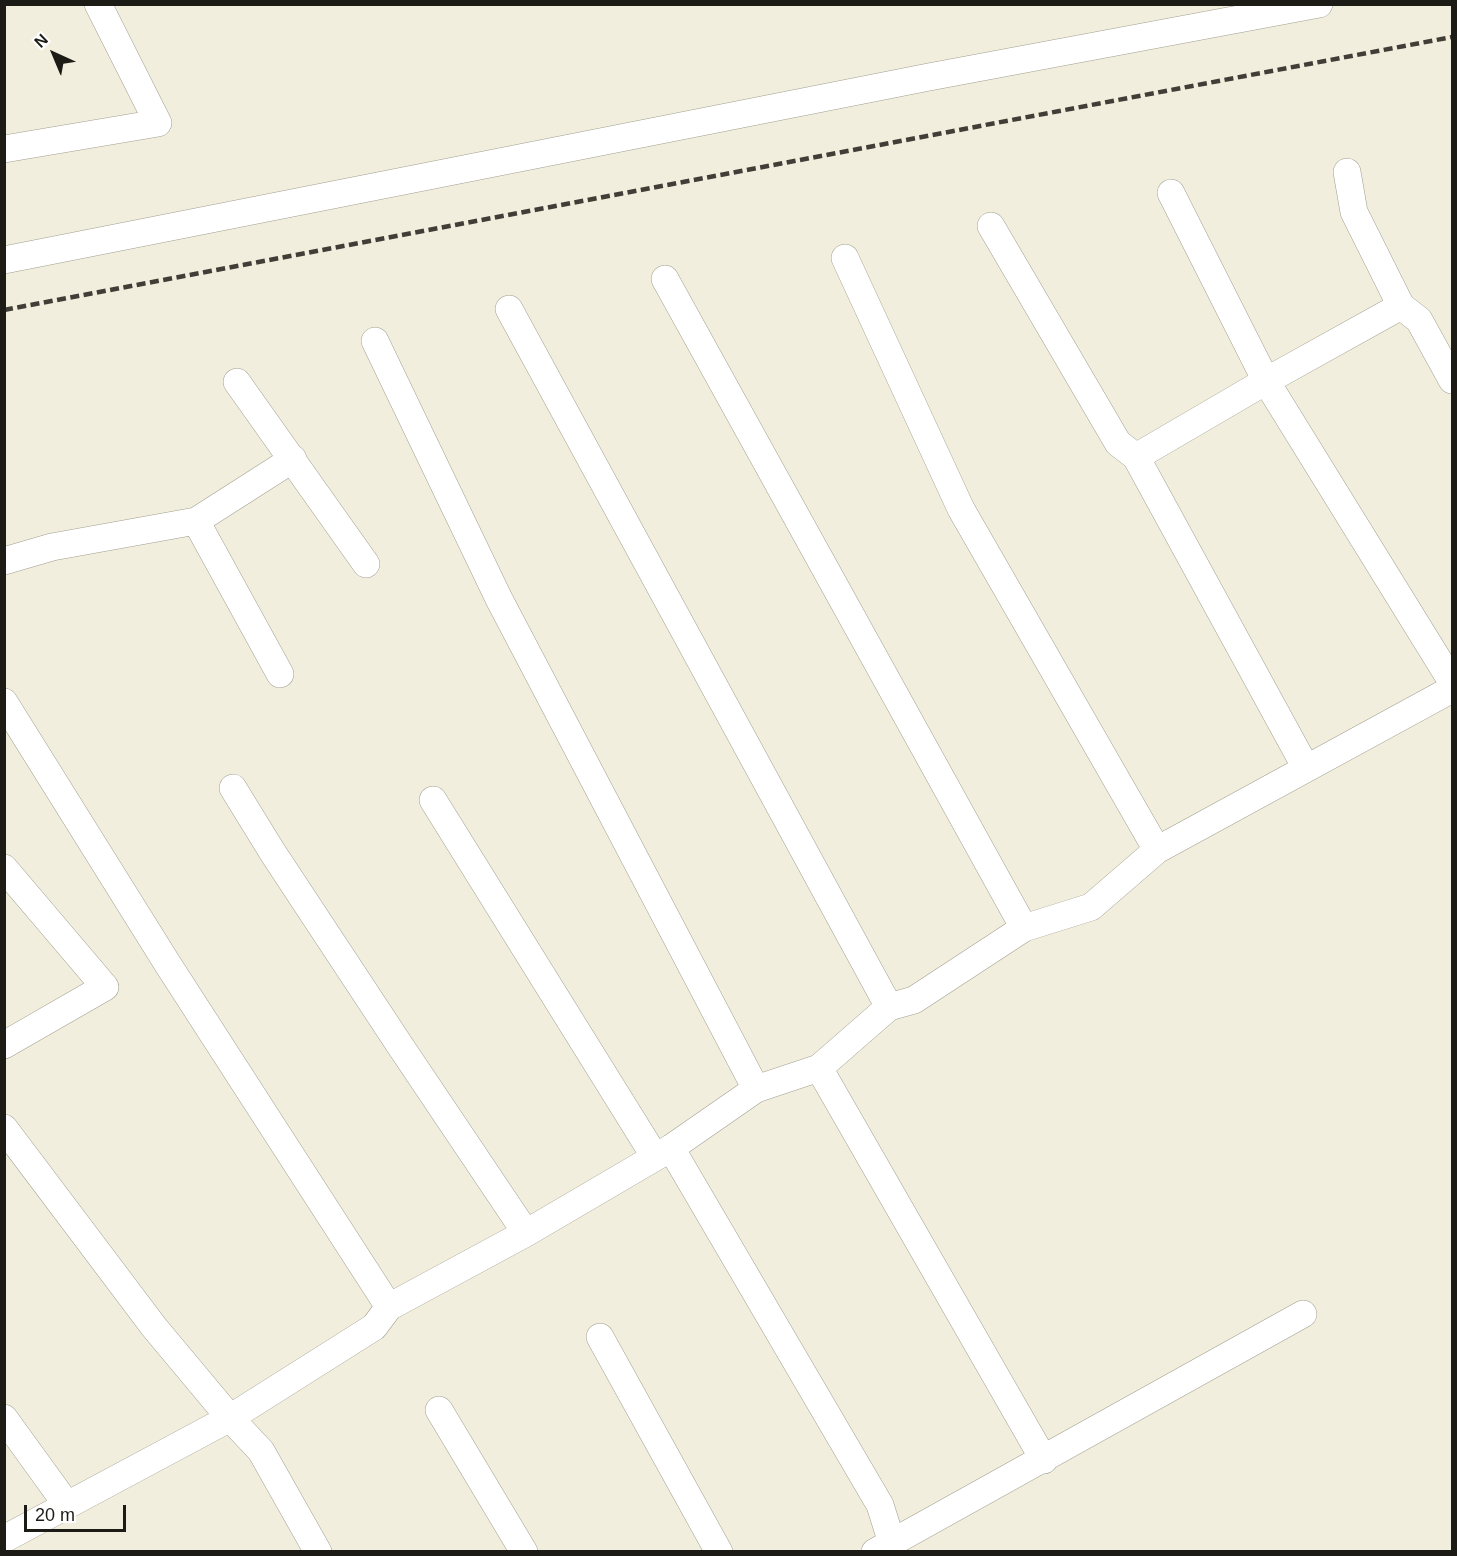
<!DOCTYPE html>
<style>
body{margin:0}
#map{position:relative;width:1457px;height:1556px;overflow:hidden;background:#f1eedd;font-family:Helvetica,sans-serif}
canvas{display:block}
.frame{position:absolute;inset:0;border:6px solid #1c1b15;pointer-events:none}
.north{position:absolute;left:24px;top:24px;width:60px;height:60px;-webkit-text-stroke:4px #fff;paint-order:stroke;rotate:316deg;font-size:16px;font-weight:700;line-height:24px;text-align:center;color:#1c1b15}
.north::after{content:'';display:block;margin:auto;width:21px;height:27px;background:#1c1b15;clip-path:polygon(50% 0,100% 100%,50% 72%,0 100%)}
.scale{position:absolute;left:24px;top:1505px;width:102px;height:27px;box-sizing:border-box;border:3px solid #1c1b15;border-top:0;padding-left:8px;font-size:18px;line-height:21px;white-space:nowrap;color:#1c1b15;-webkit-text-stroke:4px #fff;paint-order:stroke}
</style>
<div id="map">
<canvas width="1457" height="1556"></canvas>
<div class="frame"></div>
<div class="north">N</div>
<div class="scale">20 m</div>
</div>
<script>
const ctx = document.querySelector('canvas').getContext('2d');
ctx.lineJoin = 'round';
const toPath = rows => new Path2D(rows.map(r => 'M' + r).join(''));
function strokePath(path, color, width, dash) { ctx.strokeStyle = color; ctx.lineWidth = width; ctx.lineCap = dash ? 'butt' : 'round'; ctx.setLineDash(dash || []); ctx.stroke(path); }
const minor = toPath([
 [4,149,158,123,98,4],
 [1347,172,1354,212,1401,306,1419,320,1452,380],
 [1171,193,1266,381,1452,682],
 [991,226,1118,443,1136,457,1306,768],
 [845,258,961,509,1157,850],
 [4,260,929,77,1319,4],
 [665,279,1024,928],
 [509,309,889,1007],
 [375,341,499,599,756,1089],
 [237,382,366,564],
 [1136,457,1266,381,1401,306],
 [196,521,280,674],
 [4,561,52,547,196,521,293,459],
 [4,702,167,963,389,1307],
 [233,788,273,853,399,1044,526,1233],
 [433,800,655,1157],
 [4,868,105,987,4,1045],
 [819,1068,1044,1460],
 [4,1128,154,1327,230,1418,261,1451,318,1552],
 [671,1148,880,1505,892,1543],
 [600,1337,719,1552],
 [439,1410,524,1552],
 [4,1418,67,1505],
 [4,1539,230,1418,374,1327,389,1307,526,1233,671,1148,756,1089,819,1068,889,1007,914,1000,1024,928,1091,907,1157,850,1452,689],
 [875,1552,1303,1314]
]);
const rail = toPath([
 [4,310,1452,37]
]);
strokePath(minor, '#a29f90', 28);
strokePath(minor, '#fff', 27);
strokePath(rail, '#403e36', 4.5, [9, 4.5]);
</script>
